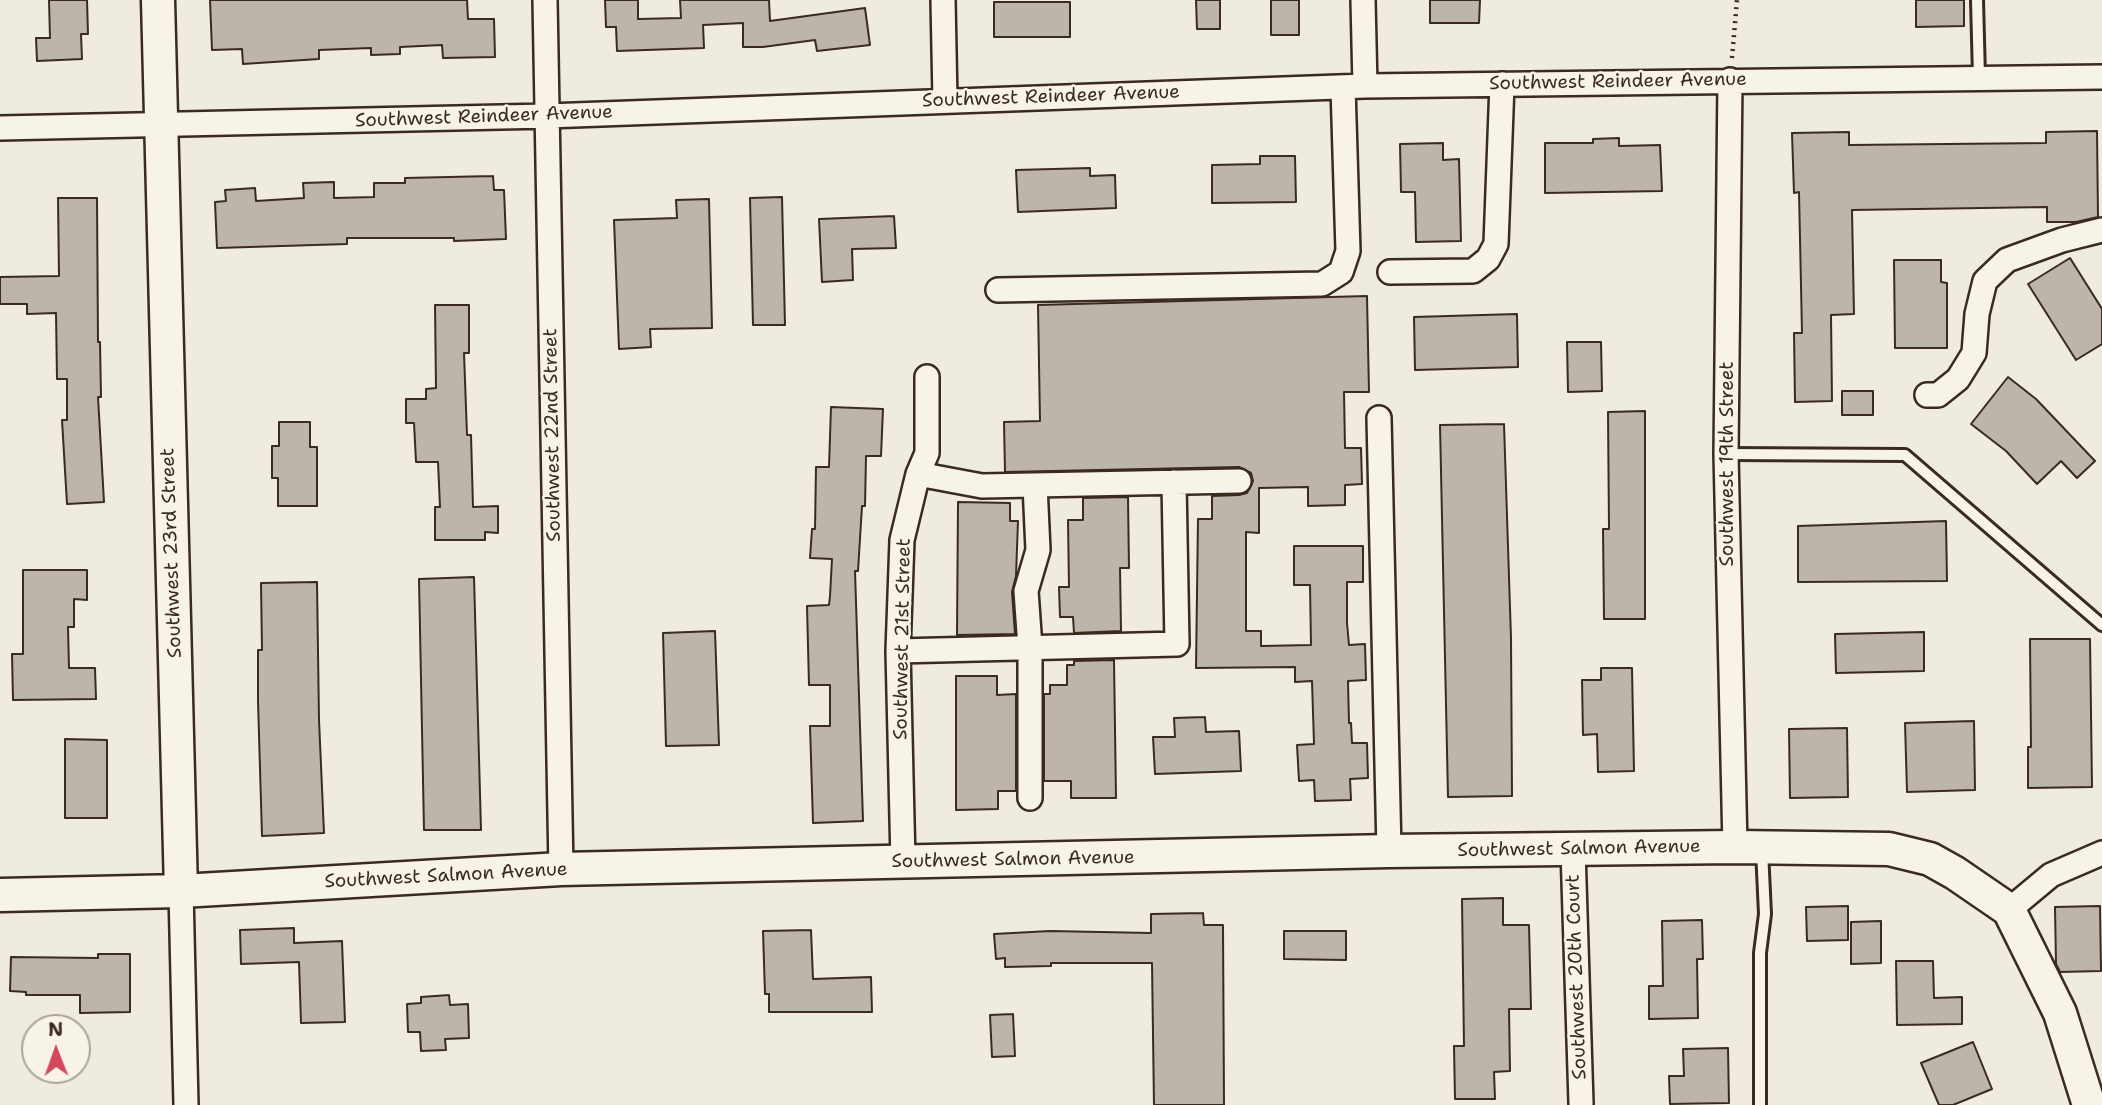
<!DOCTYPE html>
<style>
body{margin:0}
#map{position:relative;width:2102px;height:1105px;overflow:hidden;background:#efebe0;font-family:"Shantell Sans",sans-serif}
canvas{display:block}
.north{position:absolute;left:21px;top:1014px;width:70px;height:70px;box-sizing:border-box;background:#f7f3e8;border:2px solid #aca397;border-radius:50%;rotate:359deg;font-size:19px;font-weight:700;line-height:28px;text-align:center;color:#3b2a1e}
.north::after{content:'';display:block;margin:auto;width:24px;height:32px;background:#d1495b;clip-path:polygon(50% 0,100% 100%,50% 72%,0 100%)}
</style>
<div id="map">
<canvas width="2102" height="1105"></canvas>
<div class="north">N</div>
</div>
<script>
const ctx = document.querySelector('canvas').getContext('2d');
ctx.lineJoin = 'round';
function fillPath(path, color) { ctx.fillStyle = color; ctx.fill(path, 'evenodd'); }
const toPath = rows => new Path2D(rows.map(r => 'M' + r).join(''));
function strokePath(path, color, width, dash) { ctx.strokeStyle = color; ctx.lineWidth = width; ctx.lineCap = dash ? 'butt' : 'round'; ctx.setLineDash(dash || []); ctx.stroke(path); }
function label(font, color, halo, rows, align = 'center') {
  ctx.font = font + ' "Shantell Sans",sans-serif'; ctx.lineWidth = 5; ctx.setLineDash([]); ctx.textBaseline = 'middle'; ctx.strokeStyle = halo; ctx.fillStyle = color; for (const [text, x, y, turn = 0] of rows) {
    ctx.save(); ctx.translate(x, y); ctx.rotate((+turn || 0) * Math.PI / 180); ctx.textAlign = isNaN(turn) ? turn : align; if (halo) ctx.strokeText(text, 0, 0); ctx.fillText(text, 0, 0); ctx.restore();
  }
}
const building = toPath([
 [49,0,87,0,88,34,81,34,82,59,37,61,36,38,50,38,49,0],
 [210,0,467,0,468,19,494,19,495,57,443,58,442,45,400,47,400,54,371,55,371,48,319,50,319,59,243,64,242,49,212,50,210,0],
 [605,0,638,0,638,19,681,18,680,0,769,0,770,21,865,8,870,45,817,51,815,40,763,47,743,47,743,23,703,25,704,48,617,51,616,27,606,27,605,0],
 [1196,0,1220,0,1220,29,1197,29,1196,0],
 [1271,0,1299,0,1299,35,1271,35,1271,0],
 [1430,0,1480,0,1479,23,1430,23,1430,0],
 [1916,0,1964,0,1964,26,1916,27,1916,0],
 [994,2,1070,2,1070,37,994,37,994,2],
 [2097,131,2098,217,2076,222,2047,222,2047,207,1852,210,1854,314,1831,315,1832,401,1795,402,1794,333,1802,333,1799,192,1794,193,1792,133,1849,132,1849,145,2046,143,2046,132,2097,131],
 [1619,138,1619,146,1660,145,1662,191,1545,193,1545,143,1593,143,1593,139,1619,138],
 [1443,143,1443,160,1459,159,1461,241,1416,242,1415,192,1401,192,1400,144,1443,143],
 [1260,156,1295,156,1296,202,1212,203,1212,165,1260,164,1260,156],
 [1090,168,1090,176,1115,175,1116,208,1018,212,1016,170,1090,168],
 [493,176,494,190,504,190,506,239,454,241,454,238,347,238,347,244,217,248,215,202,226,201,225,190,255,188,256,201,304,198,303,183,334,182,334,198,374,197,374,183,405,183,405,178,493,176],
 [782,197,785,325,753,325,750,198,782,197],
 [58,198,97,198,98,342,100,342,101,397,98,397,104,502,67,504,62,420,67,420,67,379,57,379,56,313,27,314,27,304,0,304,0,277,59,276,58,198],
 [709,199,712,328,650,329,651,347,619,349,614,220,677,218,676,200,709,199],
 [894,216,896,248,852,249,853,280,822,282,819,219,894,216],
 [2070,258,2102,309,2102,344,2076,360,2028,284,2070,258],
 [1894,260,1941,260,1941,282,1947,283,1947,348,1895,348,1894,260],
 [1367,296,1369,392,1344,392,1345,448,1361,448,1362,484,1345,485,1345,505,1308,506,1308,487,1259,488,1259,533,1246,532,1246,631,1261,631,1261,646,1311,645,1310,585,1294,585,1294,546,1363,546,1363,582,1347,582,1347,623,1349,645,1365,644,1366,680,1348,681,1349,723,1351,723,1352,743,1367,743,1368,778,1350,779,1351,800,1315,801,1314,780,1299,781,1297,745,1314,744,1312,681,1295,682,1295,667,1196,668,1198,519,1212,519,1212,496,1239,495,1247,493,1253,481,1251,473,1239,467,1005,472,1004,422,1040,421,1038,305,1367,296],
 [435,305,469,305,469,353,464,353,467,435,471,435,473,507,498,506,498,533,485,532,485,540,435,540,435,507,440,507,438,462,416,462,414,423,406,423,406,399,426,399,426,389,436,388,435,305],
 [1517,314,1518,367,1415,370,1414,317,1517,314],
 [1567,342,1601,342,1602,391,1568,392,1567,342],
 [2008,377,2036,399,2095,461,2077,478,2061,461,2037,484,2006,451,1971,424,2008,377],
 [1842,391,1873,391,1873,415,1842,415,1842,391],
 [831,407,883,409,881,456,866,456,865,506,862,506,858,571,855,571,863,821,813,823,810,726,830,726,830,685,809,685,807,606,829,605,830,596,832,559,810,558,812,529,815,529,816,467,829,467,831,407],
 [1645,411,1645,619,1604,619,1603,529,1609,529,1608,412,1645,411],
 [279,422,310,422,310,447,317,447,317,506,278,506,278,478,272,478,272,446,279,446,279,422],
 [1504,424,1511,638,1512,796,1448,797,1440,425,1504,424],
 [1128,497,1129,568,1120,568,1121,631,1074,633,1073,617,1060,617,1059,587,1069,587,1068,520,1083,520,1083,498,1128,497],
 [958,502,1010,503,1010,521,1018,521,1016,576,1012,592,1015,634,957,635,958,502],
 [1946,521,1947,581,1798,582,1798,526,1946,521],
 [23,570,87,570,87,600,74,599,74,627,68,627,69,668,95,668,96,699,13,700,12,654,23,654,23,570],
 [474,577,481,830,424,830,419,579,474,577],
 [317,582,319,720,324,833,262,836,258,701,258,650,262,650,261,583,317,582],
 [715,631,719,745,666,746,663,633,715,631],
 [1924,632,1924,671,1836,673,1835,634,1924,632],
 [2030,639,2090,639,2092,787,2028,788,2028,747,2031,747,2030,639],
 [1114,660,1116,798,1071,798,1071,781,1044,781,1044,694,1050,694,1050,685,1067,685,1067,665,1074,665,1074,661,1114,660],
 [1601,668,1632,668,1634,771,1598,772,1597,734,1583,735,1582,680,1601,680,1601,668],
 [956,676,997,676,997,695,1016,694,1016,791,998,791,998,809,956,810,956,676],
 [1205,717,1206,732,1239,731,1241,771,1155,774,1153,737,1175,737,1174,718,1205,717],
 [1974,721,1975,790,1907,792,1905,723,1974,721],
 [1847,728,1848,797,1790,798,1789,729,1847,728],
 [65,739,107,740,107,818,65,818,65,739],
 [1503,898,1503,925,1529,925,1531,1009,1509,1009,1510,1071,1494,1072,1495,1099,1455,1099,1454,1046,1464,1046,1462,899,1503,898],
 [1848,906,1848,940,1807,941,1806,907,1848,906],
 [2100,906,2101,971,2060,972,2056,964,2055,907,2100,906],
 [1203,913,1204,925,1223,925,1224,1105,1154,1105,1152,963,1051,963,1051,966,1005,967,1005,958,996,959,994,934,1050,931,1151,933,1151,914,1203,913],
 [1702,920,1703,959,1697,959,1698,1018,1649,1019,1649,986,1663,986,1662,921,1702,920],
 [1881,921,1881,963,1851,964,1851,922,1881,921],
 [294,928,294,943,342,941,345,1022,301,1023,299,962,241,964,240,930,294,928],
 [811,930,813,979,871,977,872,1012,769,1012,769,994,765,994,763,931,811,930],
 [1284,931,1346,931,1346,960,1284,959,1284,931],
 [98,954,130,954,130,1012,80,1013,80,995,26,995,26,992,10,991,11,957,98,958,98,954],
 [1896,961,1933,961,1934,998,1962,997,1962,1024,1897,1025,1896,961],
 [449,995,450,1005,468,1004,469,1038,445,1039,446,1050,421,1051,420,1032,408,1032,407,1004,421,1003,421,997,449,995],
 [1013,1014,1015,1056,992,1057,990,1015,1013,1014],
 [1973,1042,1992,1089,1953,1105,1939,1105,1921,1063,1973,1042],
 [1728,1048,1729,1103,1670,1104,1669,1076,1684,1076,1683,1049,1728,1048]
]);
const path = toPath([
 [1732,58,1737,0]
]);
const lane = toPath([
 [1977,0,1979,77],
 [1726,454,1905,455,2102,625],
 [1760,1105,1760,953,1765,914,1762,850]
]);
const street = toPath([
 [545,0,561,869],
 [943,0,945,100],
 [1363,0,1365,86],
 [1730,80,1726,454,1735,847],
 [0,128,547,116,1365,86,2102,77],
 [1390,272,1473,271,1488,259,1496,244,1502,84],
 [998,290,1322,284,1341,272,1348,251,1343,87],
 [1927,395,1938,395,1958,379,1974,353,1977,314,1985,281,2007,260,2062,240,2102,230],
 [1379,418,1389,851],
 [918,474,982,486,1239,481],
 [898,651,1177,644,1174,482],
 [1030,798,1030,647,1026,591,1038,550,1035,485],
 [1573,850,1581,1103],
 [903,862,898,651,902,540,918,474,927,453,927,377],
 [181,891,186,1105],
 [2009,910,2051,875,2102,853]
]);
const secondary = toPath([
 [158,0,181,891],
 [0,895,181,891,561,869,1389,851,1735,847,1889,849,1930,859,1955,873,2009,910,2060,1013,2089,1105]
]);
const streetNames = [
 ["Southwest Reindeer Avenue",1618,82,-1],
 ["Southwest Reindeer Avenue",1051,97,-2],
 ["Southwest Reindeer Avenue",484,117,-2],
 ["Southwest 22nd Street",553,435,-91],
 ["Southwest 19th Street",1728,464,-90],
 ["Southwest 23rd Street",172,553,-92],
 ["Southwest 21st Street",903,639,-89],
 ["Southwest Salmon Avenue",1579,849,-1],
 ["Southwest Salmon Avenue",1013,860,-1],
 ["Southwest Salmon Avenue",446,876,-3],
 ["Southwest 20th Court",1577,977,-92]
];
fillPath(building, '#bdb5aa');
strokePath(building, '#3b2a1e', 2);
strokePath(lane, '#3b2a1e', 16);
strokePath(street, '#3b2a1e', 28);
strokePath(secondary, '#3b2a1e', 37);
strokePath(path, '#3b2a1e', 4.5, [2, 5]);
strokePath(lane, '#f7f3e8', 10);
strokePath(street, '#f7f3e8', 23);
strokePath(secondary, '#f7f3e8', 32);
label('19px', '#3b2a1e', '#f7f3e8', streetNames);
</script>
